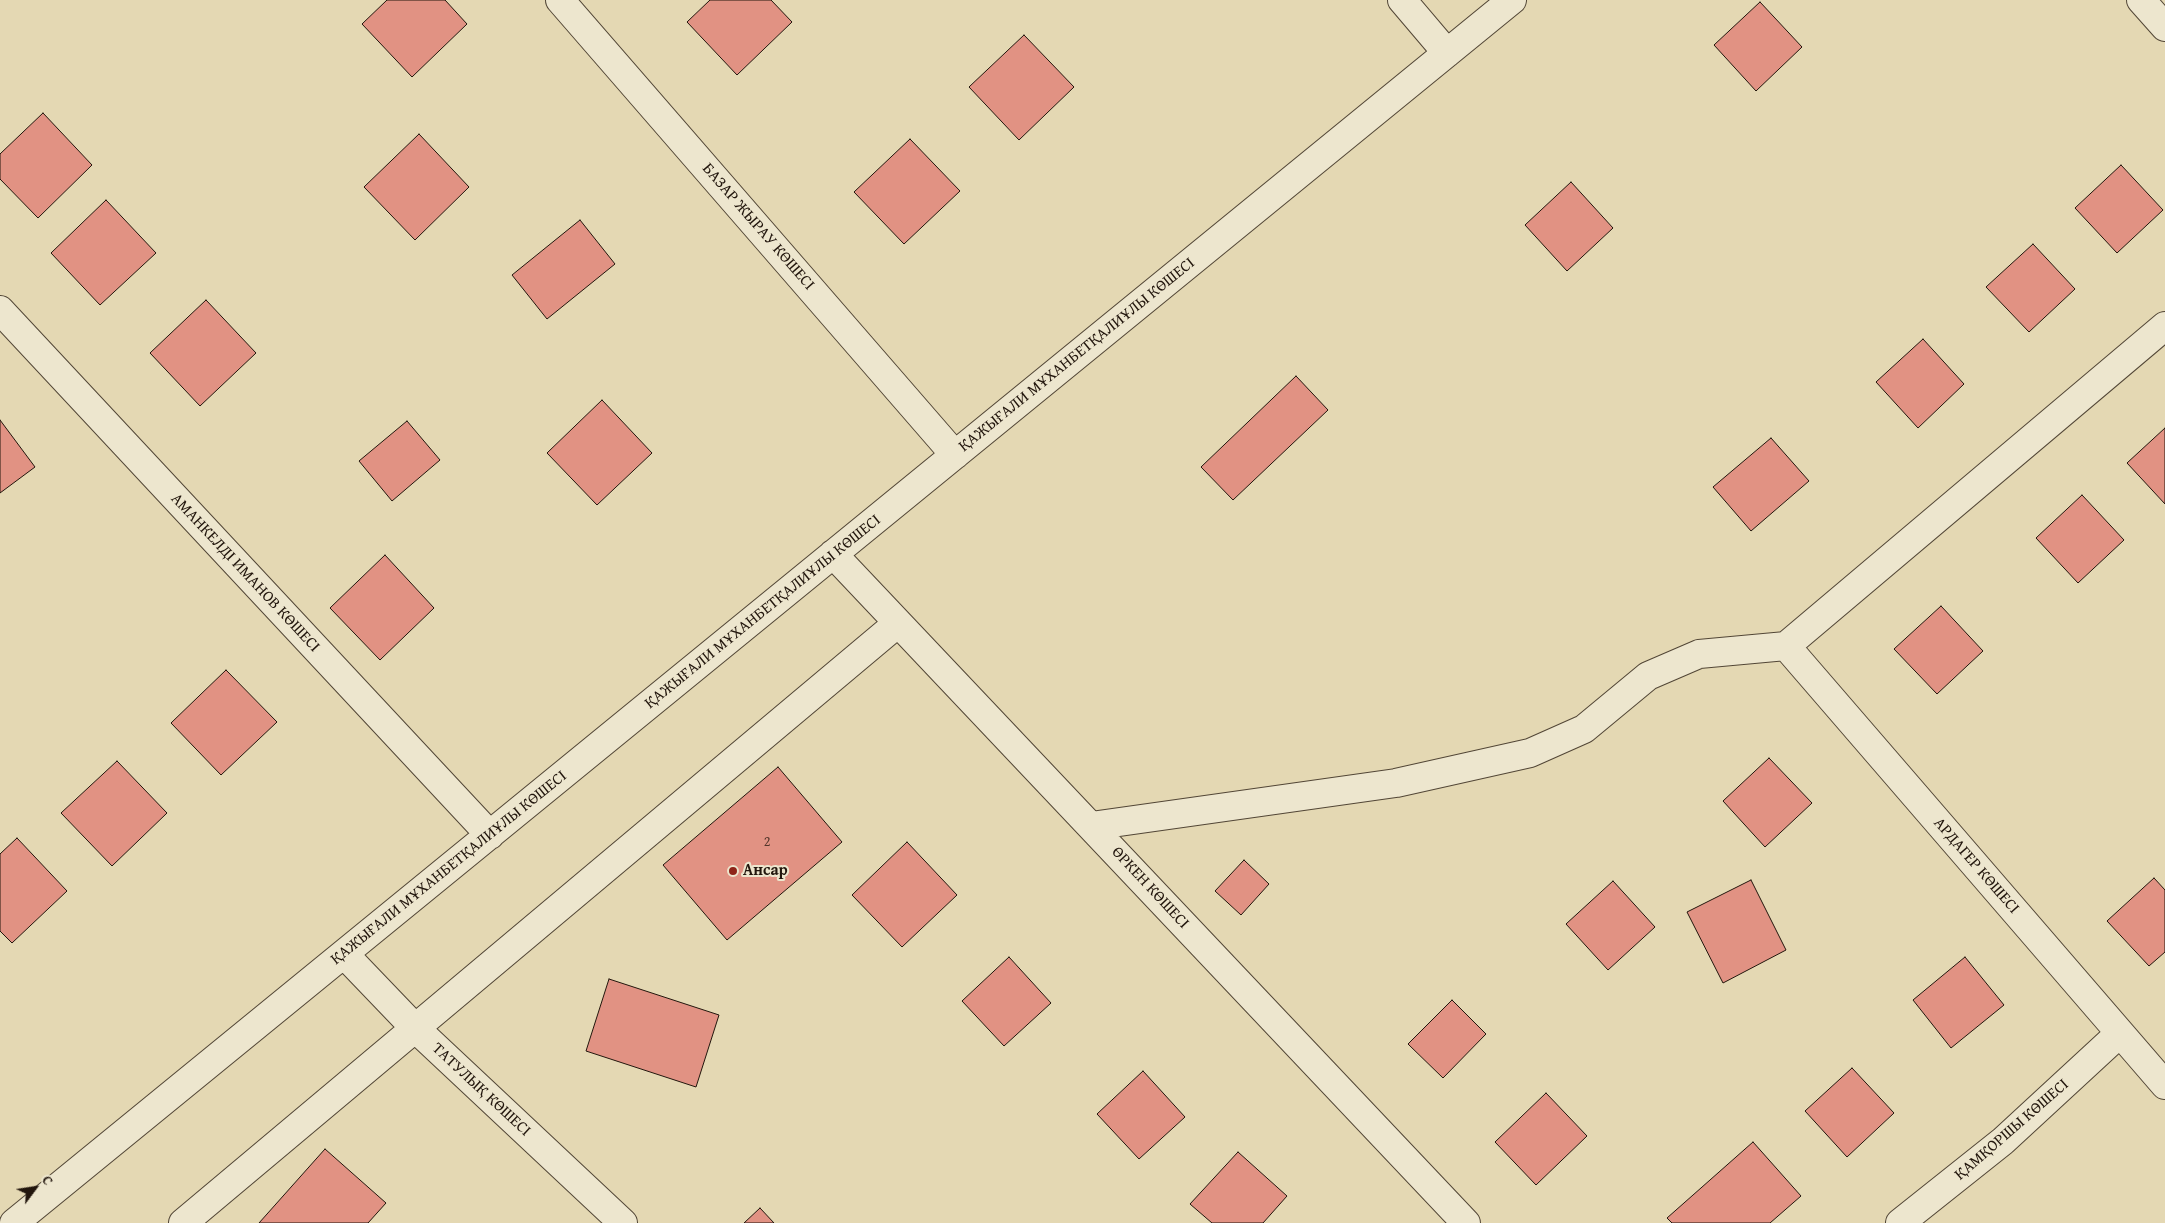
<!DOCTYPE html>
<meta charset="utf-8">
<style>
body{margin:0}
#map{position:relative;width:2165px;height:1223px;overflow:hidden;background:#e4d8b3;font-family:"Gentium Book Plus",serif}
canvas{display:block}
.north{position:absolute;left:10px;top:1163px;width:50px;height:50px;-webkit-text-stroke:4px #ede6ce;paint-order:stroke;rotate:59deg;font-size:14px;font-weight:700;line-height:20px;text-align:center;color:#22160d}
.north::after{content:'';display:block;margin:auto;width:18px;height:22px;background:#22160d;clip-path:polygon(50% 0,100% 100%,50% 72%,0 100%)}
</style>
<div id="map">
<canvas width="2165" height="1223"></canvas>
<div class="north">С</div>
</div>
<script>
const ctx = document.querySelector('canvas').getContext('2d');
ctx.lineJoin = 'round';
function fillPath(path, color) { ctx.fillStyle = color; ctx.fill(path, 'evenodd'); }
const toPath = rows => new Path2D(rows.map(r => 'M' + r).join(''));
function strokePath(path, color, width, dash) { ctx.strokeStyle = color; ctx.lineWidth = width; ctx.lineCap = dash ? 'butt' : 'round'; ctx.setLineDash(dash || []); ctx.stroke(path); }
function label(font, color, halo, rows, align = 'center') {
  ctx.font = font + ' "Gentium Book Plus",serif'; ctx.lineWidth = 4; ctx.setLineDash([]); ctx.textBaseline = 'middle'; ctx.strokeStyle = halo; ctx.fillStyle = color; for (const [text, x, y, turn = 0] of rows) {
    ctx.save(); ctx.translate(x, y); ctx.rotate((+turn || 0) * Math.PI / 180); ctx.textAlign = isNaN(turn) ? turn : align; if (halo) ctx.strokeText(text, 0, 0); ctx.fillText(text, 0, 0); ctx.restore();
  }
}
const building = toPath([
 [387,0,445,0,467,24,412,77,362,24,387,0],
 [710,0,771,0,792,22,737,75,687,22,710,0],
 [1760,2,1802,47,1756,91,1714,45,1760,2],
 [1024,35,1074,87,1019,140,969,87,1024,35],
 [43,113,92,165,38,218,0,179,0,154,43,113],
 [419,134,469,187,415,240,364,187,419,134],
 [910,139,960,191,904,244,854,192,910,139],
 [2121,165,2163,210,2117,253,2075,208,2121,165],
 [1571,182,1613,228,1567,271,1525,225,1571,182],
 [106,200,156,253,100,305,51,253,106,200],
 [580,220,615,264,547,319,512,275,580,220],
 [2033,244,2075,289,2029,332,1986,287,2033,244],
 [206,300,256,353,200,406,150,353,206,300],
 [1923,339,1964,384,1918,428,1876,382,1923,339],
 [1296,376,1328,410,1233,500,1201,467,1296,376],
 [602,400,652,453,597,505,547,453,602,400],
 [0,420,35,467,0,493,0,420],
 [407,421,440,460,392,501,359,461,407,421],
 [2165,428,2165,504,2127,463,2165,428],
 [1771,438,1809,481,1751,531,1713,487,1771,438],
 [2082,495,2124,540,2078,583,2036,538,2082,495],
 [385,555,434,608,380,660,330,608,385,555],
 [1941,606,1983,651,1937,694,1894,649,1941,606],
 [226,670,277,722,221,775,171,723,226,670],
 [1769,758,1812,803,1765,847,1723,801,1769,758],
 [117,761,167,813,112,866,61,813,117,761],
 [778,767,842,842,727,940,663,865,778,767],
 [17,838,67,891,12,943,0,931,0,854,17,838],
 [907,842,957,895,902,947,852,895,907,842],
 [1244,860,1269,884,1241,915,1215,891,1244,860],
 [2154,878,2165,890,2165,952,2149,966,2107,921,2154,878],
 [1751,880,1786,950,1723,983,1687,912,1751,880],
 [1613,881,1655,927,1608,970,1566,924,1613,881],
 [1009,957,1051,1003,1004,1046,962,1001,1009,957],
 [1965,957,2004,1005,1951,1048,1913,1000,1965,957],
 [609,979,719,1015,696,1087,586,1051,609,979],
 [1452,1000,1486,1034,1443,1078,1408,1044,1452,1000],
 [1852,1068,1894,1113,1847,1157,1805,1111,1852,1068],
 [1143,1071,1185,1117,1139,1159,1097,1114,1143,1071],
 [1546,1093,1587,1136,1536,1185,1495,1142,1546,1093],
 [1753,1142,1801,1196,1770,1223,1672,1223,1667,1218,1753,1142],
 [325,1149,386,1203,368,1223,259,1223,325,1149],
 [1238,1152,1287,1196,1263,1223,1212,1223,1190,1204,1238,1152],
 [760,1208,774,1223,744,1223,760,1208]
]);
const minor = toPath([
 [560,0,955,455],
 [1402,0,1447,53],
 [2141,0,2165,27],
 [0,310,490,835],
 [833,554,1466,1223],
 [1786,646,2165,1085],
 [1091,826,1396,783,1530,753,1584,729,1648,676,1699,654,1786,646,2165,326],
 [344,954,414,1027,623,1223],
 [14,1223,1512,0],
 [183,1223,898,623],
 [1900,1223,2003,1141,2120,1033]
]);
const markers = [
 [733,871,5,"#8f2418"]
];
const numberNames = [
 ["2",767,842]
];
const streetNames = [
 ["БАЗАР ЖЫРАУ КӨШЕСІ",758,227,49],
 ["ҚАЖЫҒАЛИ МҰХАНБЕТҚАЛИҰЛЫ КӨШЕСІ",1077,355,-39],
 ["АМАНКЕЛДІ ИМАНОВ КӨШЕСІ",245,573,47],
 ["ҚАЖЫҒАЛИ МҰХАНБЕТҚАЛИҰЛЫ КӨШЕСІ",763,612,-39],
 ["АРДАГЕР КӨШЕСІ",1976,866,49],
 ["ҚАЖЫҒАЛИ МҰХАНБЕТҚАЛИҰЛЫ КӨШЕСІ",449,868,-39],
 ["ӨРКЕН КӨШЕСІ",1150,888,47],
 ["ТАТУЛЫҚ КӨШЕСІ",481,1090,43],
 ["ҚАМҚОРШЫ КӨШЕСІ",2012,1130,-41]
];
const poiNames = [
 ["Ансар",743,871]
];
fillPath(building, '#e19283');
strokePath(building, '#22160d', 1);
strokePath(minor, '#524636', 30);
strokePath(minor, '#ede6ce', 28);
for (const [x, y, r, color] of markers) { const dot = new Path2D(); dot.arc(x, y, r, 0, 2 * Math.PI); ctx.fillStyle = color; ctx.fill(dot); strokePath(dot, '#ede6ce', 2); }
label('14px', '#52352a', null, numberNames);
label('16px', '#22160d', '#ede6ce', streetNames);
label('bold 16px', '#22160d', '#ede6ce', poiNames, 'left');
</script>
